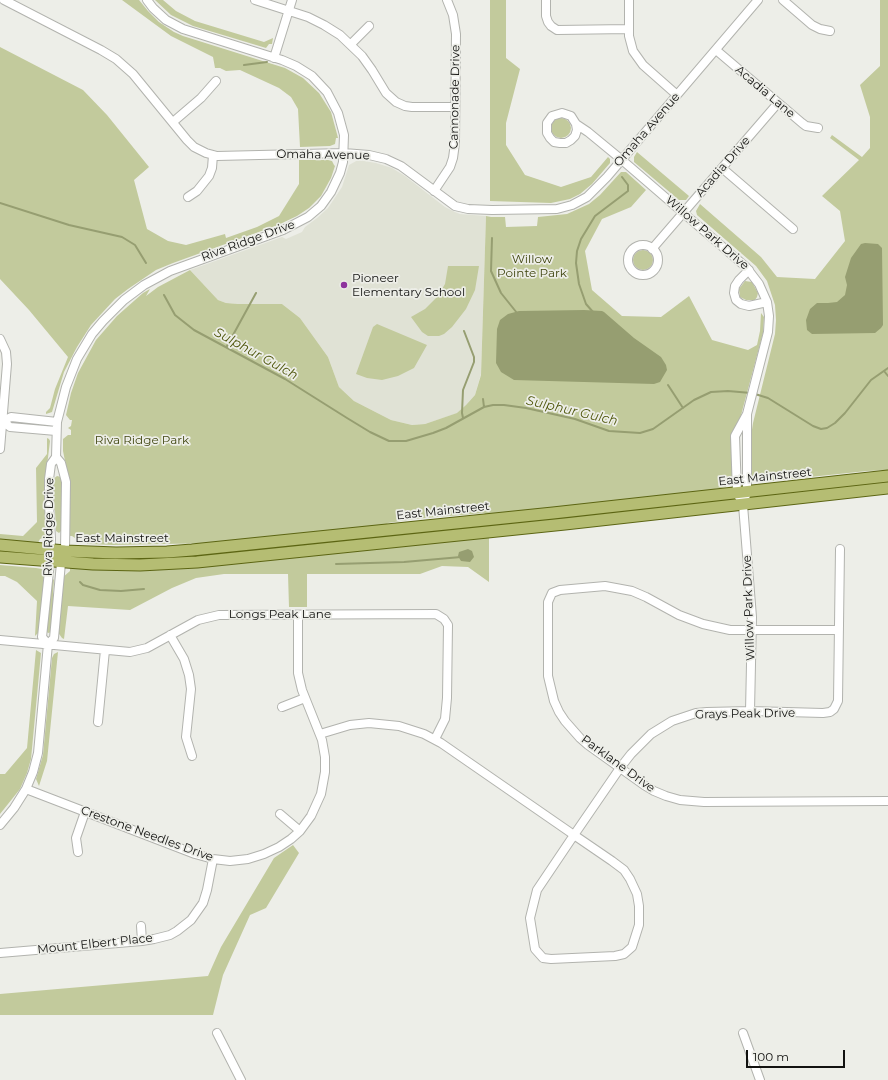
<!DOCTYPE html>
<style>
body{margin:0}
#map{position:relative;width:888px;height:1080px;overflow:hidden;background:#edeee8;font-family:Montserrat,sans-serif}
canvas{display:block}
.scale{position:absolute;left:746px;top:1050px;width:99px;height:18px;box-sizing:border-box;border:2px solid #121210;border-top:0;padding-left:5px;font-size:12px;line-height:14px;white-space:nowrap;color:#121210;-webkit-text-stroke:3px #edeee8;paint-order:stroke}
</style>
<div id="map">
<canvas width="888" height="1080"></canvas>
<div class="scale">100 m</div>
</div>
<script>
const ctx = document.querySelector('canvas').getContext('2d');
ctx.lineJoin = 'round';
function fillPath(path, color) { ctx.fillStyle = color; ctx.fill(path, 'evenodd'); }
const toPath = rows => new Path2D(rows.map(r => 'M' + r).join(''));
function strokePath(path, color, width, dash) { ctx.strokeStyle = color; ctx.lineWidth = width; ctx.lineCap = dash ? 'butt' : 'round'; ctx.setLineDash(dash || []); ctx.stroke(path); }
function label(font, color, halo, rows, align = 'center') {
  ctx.font = font + ' Montserrat,sans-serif'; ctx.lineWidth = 3.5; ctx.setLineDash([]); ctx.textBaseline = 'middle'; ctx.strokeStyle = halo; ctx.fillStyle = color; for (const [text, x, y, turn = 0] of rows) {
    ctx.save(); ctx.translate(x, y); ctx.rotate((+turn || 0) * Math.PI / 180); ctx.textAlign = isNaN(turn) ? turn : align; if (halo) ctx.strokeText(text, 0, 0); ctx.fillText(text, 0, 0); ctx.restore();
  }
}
const built = toPath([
 [358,160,376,163,392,168,405,176,445,207,455,212,460,214,486,216,481,374,475,395,466,405,458,413,425,424,412,425,391,420,354,401,339,387,328,357,300,318,282,304,238,304,226,303,218,300,190,270,282,237,286,239,302,232,305,227,317,218,328,208,342,187,349,165]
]);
const green = toPath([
 [122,0,139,0,148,11,159,22,174,32,183,36,285,68,303,78,319,93,331,112,337,134,338,138,336,138,335,144,330,146,300,147,298,109,291,97,279,88,240,70,226,71,220,68,215,68,213,57,171,36],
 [155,0,163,0,176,11,195,21,264,42,273,38,272,44,269,44,266,48,193,26,171,15],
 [490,0,506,0,506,58,520,69,506,123,506,145,525,175,561,187,591,177,608,157,610,159,610,163,592,184,580,194,570,199,551,203,490,201],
 [880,0,888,0,888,470,867,471,763,482,763,477,755,479,751,475,751,436,753,423,775,334,776,320,775,305,767,281,756,266,697,215,696,211,700,204,761,257,777,277,815,279,845,241,840,211,822,196,859,160,830,138,832,135,862,157,870,148,870,117,860,85,880,66],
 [0,47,83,90,107,115,149,167,134,180,147,229,168,241,186,245,225,234,226,238,257,227,279,216,299,184,299,160,328,160,332,161,334,165,335,166,331,178,321,196,309,208,297,216,278,225,173,263,156,270,128,289,115,299,91,325,77,347,64,372,52,412,46,414,46,412,50,408,55,389,68,357,29,310,0,279],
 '551 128a10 10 0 1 1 20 0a10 10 0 1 1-20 0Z',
 [637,152,689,196,686,200,679,200,634,162,634,157],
 [621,172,626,172,646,190,631,207,602,219,585,251,592,290,622,316,661,317,689,296,712,340,748,350,757,345,760,331,761,313,764,317,763,333,740,419,733,483,726,482,726,487,703,491,702,492,487,515,484,513,414,519,388,523,385,526,216,543,113,545,87,544,87,541,78,540,72,536,69,536,69,481,63,451,63,439,68,435,71,435,71,430,68,428,71,426,72,420,70,420,66,415,71,393,78,373,96,340,117,316,143,293,150,289,146,296,158,287,190,270,218,300,226,303,238,304,282,304,300,318,328,357,339,387,354,401,391,420,412,425,425,424,457,413,466,405,475,395,481,375,486,216,491,217,505,217,506,227,537,226,538,217,567,214,589,204,600,195],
 '633 260a10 10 0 1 1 20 0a10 10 0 1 1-20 0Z',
 [448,266,479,266,475,290,466,309,452,327,444,334,439,336,428,336,422,332,411,317,425,309,438,296,445,284],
 [745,281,752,282,758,293,757,297,755,300,746,300,740,297,739,289],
 [377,324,427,345,414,368,398,376,382,380,367,378,356,374,373,327],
 [47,438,49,439,50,441,45,482,45,537,40,539,38,543,0,540,0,534,23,536,37,522,36,468,47,454],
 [57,476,61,477,62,479,61,531,59,533,56,531,55,511,52,505,52,480],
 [489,536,489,582,468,567,442,566,420,574,307,574,307,607,289,607,288,574,224,574,196,578,172,588,130,610,68,606,64,639,62,638,57,631,62,578,70,571,70,567],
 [0,565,36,568,42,569,45,573,39,632,35,636,37,601,17,582,5,576,0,576],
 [52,578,54,580,53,592,55,608,52,632,48,633,46,631],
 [36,650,41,653,31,759,27,773,20,789,0,814,0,774,5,774,27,748],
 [58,652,47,761,39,786,36,779,43,755,52,658,54,654],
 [293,845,299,853,266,908,250,915,223,975,213,1015,0,1015,0,994,208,976,221,947,274,858]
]);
const water = toPath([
 [865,243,878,244,882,248,883,325,881,328,875,333,812,334,807,330,806,320,810,309,817,303,828,303,837,302,845,295,847,285,845,277,851,258,861,244],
 [584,310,602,311,604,312,634,338,661,357,666,365,667,370,660,382,654,384,514,380,501,372,496,363,497,329,500,320,508,314,519,311],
 [468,549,472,551,474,557,470,562,461,561,458,556,459,552]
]);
const stream = toPath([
 [244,65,267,62],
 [0,203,69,225,122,237,135,245,146,263],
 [492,238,491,271,501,293,517,313],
 [164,295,175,315,194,330,285,379,347,418,370,432,389,441,406,441,433,433,446,428,484,407,493,405,504,405,526,408,575,419,609,431,640,433,653,429,694,400,711,392,728,391,751,393],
 [593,312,586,304,579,284,576,263,577,251,581,239,595,216,628,191,628,185,622,177],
 [227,346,256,293],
 [884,371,888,376],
 [668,385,683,408],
 [755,394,768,398,813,426,821,429,827,428,835,423,845,413,871,380,888,368],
 [483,399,484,407],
 [463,418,462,413,463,390,474,362,474,357,464,331],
 [336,564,404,562,461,557],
 [80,582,83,585,100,590,121,591,144,589]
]);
const minor = toPath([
 [4,0,101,50,116,59,133,74,187,140,194,147,206,153,217,156,344,153,369,155,386,159,401,166,455,206,468,209,492,210,557,209,572,205,587,197,607,177,758,0],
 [255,0,308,17,324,25,340,35,362,56,372,70,386,93,396,102,405,106,412,107,455,107],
 [546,0,546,16,548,22,551,26,557,30,629,29],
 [629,0,629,36,633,51,643,65,677,95],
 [783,0,812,25,820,29,830,31],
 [351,44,369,26],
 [716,50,802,123,806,126,818,128],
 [274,58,292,0],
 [173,122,201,98,216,81],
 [576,124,577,130,575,136,571,140,566,143,560,143,554,142,550,138,547,133,547,123,552,116,562,113,571,116,576,124,588,132,622,160,746,267,759,284,767,302,769,316,768,332,747,414,747,492,743,505,752,617,750,711],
 [722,168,793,229],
 [434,191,450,167,453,158,455,143,456,34,453,15,447,0],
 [188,197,197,191,209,176,212,168,213,155],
 '628 260a15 15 0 1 1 30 0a15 15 0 1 1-30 0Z',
 [652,249,778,103],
 [749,270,739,280,735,286,734,293,736,300,741,304,749,306,767,302],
 [0,339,6,352,7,364,0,449],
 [3,421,10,427,56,431],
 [3,421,11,417,57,422],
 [739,497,737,493,735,436,747,414],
 [839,630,730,630,703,624,679,615,646,597,632,591,605,586,560,590,552,593,548,602,548,676,554,701,559,712,565,721,580,738,588,745,644,785,654,791,666,796,680,800,704,802,888,801],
 [170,635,184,659,189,675,191,689,186,737,192,756],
 [0,640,130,652,147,648,198,620,219,615,436,614,444,619,448,625,447,698,445,719,435,739],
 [48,644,42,637,50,562,51,539,49,505,49,479,51,464,56,457],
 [282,707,305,698],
 [98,722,105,650],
 [320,734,350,725,369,723,399,726,424,734,441,743,574,835,620,768,631,754,651,734,672,721,696,713,707,712,750,711,823,713,830,712,834,709,838,701,840,549],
 [26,789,195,854,213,859,230,861,248,859,264,854,279,847,291,839,300,831,311,816,321,794,325,772,325,757,322,740,302,690,298,673,298,615],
 [280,814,300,831],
 [0,825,14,808,26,789,33,772,38,753,48,644,54,638,61,563,65,551,66,482,61,463,56,457,57,422,66,387,77,359,92,334,103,321,124,300,144,285,170,271,283,230,308,217,321,206,331,192,340,173,343,162,344,135,338,113,327,92,312,76,296,66,282,60,183,29,166,20,153,8,147,0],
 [574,835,612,861,624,870,630,879,637,894,639,906,639,925,632,947,624,954,615,956,551,959,543,958,535,949,530,918,537,890,574,835],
 [78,852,76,838,85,812],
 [141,926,142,941],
 [0,953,142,941,154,939,170,935,177,931,191,920,203,903,207,890,213,859],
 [217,1033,241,1080],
 [743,1033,760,1080]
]);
const major = toPath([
 [0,545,65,551,116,553,167,552,192,550,553,513,888,476],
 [0,557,93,564,140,565,197,562,565,524,888,488]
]);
const markers = [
 [344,285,4,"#8e339e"]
];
const streetNames = [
 ["Acadia Lane",765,92,40],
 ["Cannonade Drive",455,97,-89],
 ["Omaha Avenue",647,130,-49],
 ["Omaha Avenue",323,155,1],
 ["Acadia Drive",723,167,-49],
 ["Willow Park Drive",707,233,41],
 ["Riva Ridge Drive",248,241,-20],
 ["East Mainstreet",765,477,-6],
 ["East Mainstreet",443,511,-6],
 ["Riva Ridge Drive",49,527,-89],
 ["East Mainstreet",122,538],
 ["Willow Park Drive",749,608,-92],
 ["Longs Peak Lane",280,614],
 ["Grays Peak Drive",745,714,-1],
 ["Parklane Drive",618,764,36],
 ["Crestone Needles Drive",147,834,20],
 ["Mount Elbert Place",95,944,-6]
];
const parkNames = [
 ["Willow",532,259],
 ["Pointe Park",532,273],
 ["Riva Ridge Park",142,440]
];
const poiNames = [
 ["Pioneer",352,278],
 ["Elementary School",352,292]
];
const waterNames = [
 ["Sulphur Gulch",256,354,29],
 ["Sulphur Gulch",572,411,13]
];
fillPath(built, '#e0e2d5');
fillPath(green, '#c2ca9c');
fillPath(water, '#969e71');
strokePath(stream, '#969e71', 2);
strokePath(minor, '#b2b3ae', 10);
strokePath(major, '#5c6513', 13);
strokePath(minor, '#fff', 8);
strokePath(major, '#b5bd73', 11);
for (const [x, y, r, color] of markers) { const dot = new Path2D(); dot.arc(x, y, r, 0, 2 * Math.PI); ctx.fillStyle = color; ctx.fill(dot); strokePath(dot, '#edeee8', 1.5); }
label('12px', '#121210', '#edeee8', streetNames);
label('12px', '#404610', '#edeee8', parkNames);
label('12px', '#121210', '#edeee8', poiNames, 'left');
label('italic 13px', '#4f570c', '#edeee8', waterNames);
</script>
